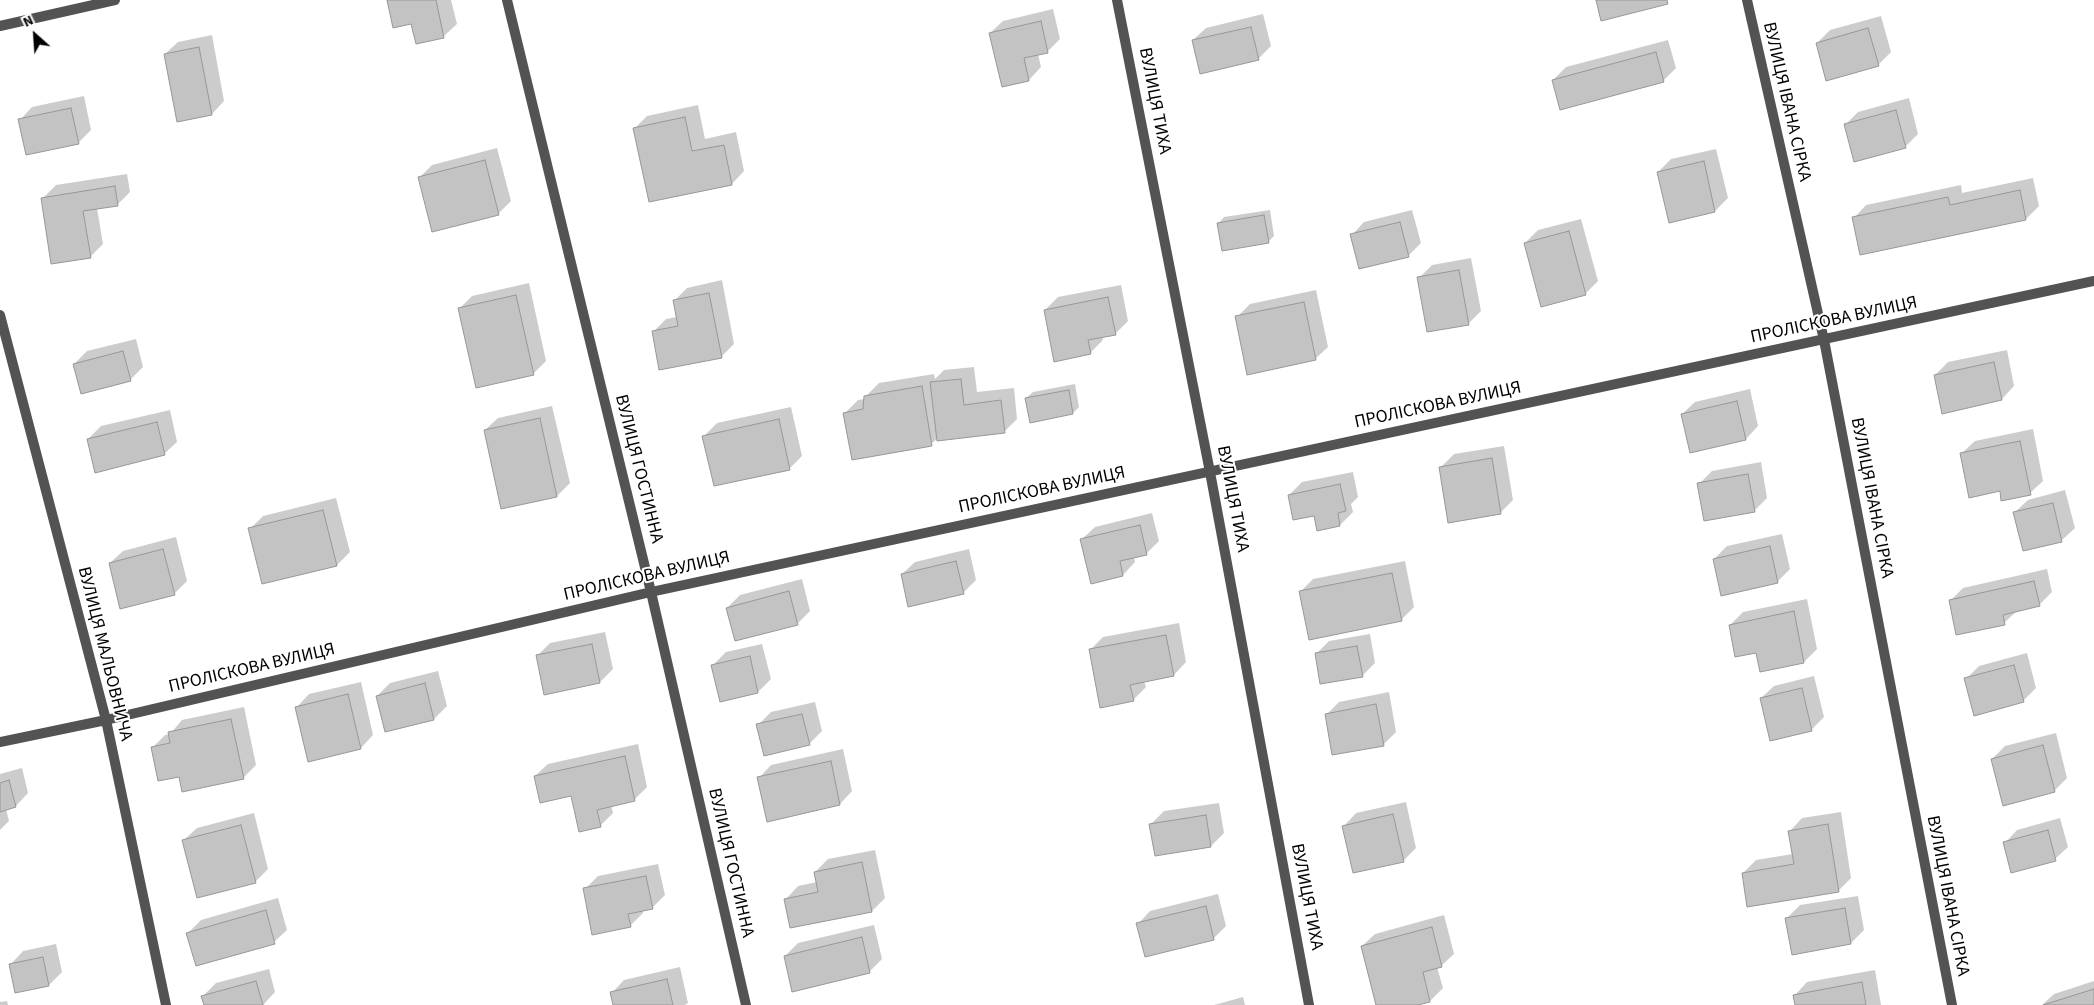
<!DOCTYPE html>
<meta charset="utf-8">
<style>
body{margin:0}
#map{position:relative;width:2094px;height:1005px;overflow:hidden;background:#fff;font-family:"Source Sans 3",sans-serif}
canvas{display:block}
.north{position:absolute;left:10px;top:10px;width:50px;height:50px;-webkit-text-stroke:4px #fff;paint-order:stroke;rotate:334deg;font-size:14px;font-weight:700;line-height:20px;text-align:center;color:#000}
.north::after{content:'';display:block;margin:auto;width:18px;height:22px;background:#000;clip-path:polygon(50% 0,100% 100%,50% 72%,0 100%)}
</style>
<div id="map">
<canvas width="2094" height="1005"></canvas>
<div class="north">N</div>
</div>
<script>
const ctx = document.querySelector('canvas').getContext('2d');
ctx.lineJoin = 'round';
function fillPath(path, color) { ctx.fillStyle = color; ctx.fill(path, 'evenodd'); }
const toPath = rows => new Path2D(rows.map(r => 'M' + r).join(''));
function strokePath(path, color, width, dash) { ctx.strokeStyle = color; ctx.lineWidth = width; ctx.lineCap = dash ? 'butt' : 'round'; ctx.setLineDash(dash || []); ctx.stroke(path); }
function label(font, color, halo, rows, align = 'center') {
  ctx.font = font + ' "Source Sans 3",sans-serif'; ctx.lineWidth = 4; ctx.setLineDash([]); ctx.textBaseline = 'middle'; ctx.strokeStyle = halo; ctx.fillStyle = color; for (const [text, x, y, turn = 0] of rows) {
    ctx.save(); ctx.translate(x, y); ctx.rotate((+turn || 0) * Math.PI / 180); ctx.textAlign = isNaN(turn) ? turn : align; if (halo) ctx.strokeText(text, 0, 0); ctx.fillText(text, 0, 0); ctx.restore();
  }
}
const shadow = toPath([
 [388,0,451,0,457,24,444,36,416,43,412,22],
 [1053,9,1060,39,1047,52,1038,54,1041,67,1029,80,990,33,1003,21],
 [1263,14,1271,46,1258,59,1193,40,1206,28],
 [1881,16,1891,52,1878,65,1817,43,1830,30],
 [212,35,224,101,212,114,165,54,178,42],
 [1668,40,1676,68,1663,81,1553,80,1566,67],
 [84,96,91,130,78,143,20,120,32,107],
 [1909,98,1918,134,1905,147,1845,125,1858,112],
 [698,105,705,139,736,132,744,171,732,184,634,129,647,116],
 [497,148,511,201,498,214,420,177,432,165],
 [1716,149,1728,198,1715,211,1658,172,1671,159],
 [127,174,130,192,117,205,97,208,103,244,90,257,43,198,56,185],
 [2033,178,2039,206,2026,219,1854,218,1866,205,1961,185,1962,193],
 [1270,210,1274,236,1268,242,1218,224,1224,217],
 [1412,210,1421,243,1408,256,1352,235,1364,222],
 [1581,219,1598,281,1585,294,1525,243,1538,230],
 [1471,258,1481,311,1468,324,1419,278,1432,265],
 [722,280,734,344,721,357,653,332,666,319,677,317,674,301,687,288],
 [529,283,546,361,534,373,459,309,472,296],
 [1121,285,1128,321,1115,334,1102,336,1103,340,1090,353,1045,310,1058,297],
 [1316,290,1328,347,1315,359,1237,317,1250,304],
 [136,339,143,367,130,380,74,364,87,351],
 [2007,350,2014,386,2002,399,1935,375,1948,362],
 [974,367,977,392,1014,388,1017,419,1005,431,938,438,931,444,845,413,858,400,865,399,866,396,879,383,934,374,935,379,944,370],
 [1075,384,1079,407,1073,413,1031,421,1026,398,1033,392],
 [1750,389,1758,426,1746,439,1682,414,1695,402],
 [552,406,570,483,557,496,485,430,498,418],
 [791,407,802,456,789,469,704,436,717,423],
 [170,410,177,442,164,454,88,439,101,426],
 [2033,429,2043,481,2030,493,2001,490,1962,453,1975,441],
 [1504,446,1513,500,1500,513,1441,467,1454,454],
 [1761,462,1767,498,1754,511,1699,484,1712,471],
 [1353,472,1358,497,1351,504,1353,512,1340,525,1315,515,1289,495,1302,482],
 [2065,490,2075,528,2062,540,2024,550,2015,512,2028,500],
 [336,498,350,552,337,565,263,582,250,529,263,516],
 [1152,513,1159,541,1146,554,1134,557,1135,562,1123,575,1082,539,1095,527],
 [1782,534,1790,569,1777,582,1714,559,1727,546],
 [176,537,187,581,174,594,110,563,123,551],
 [969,549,976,580,963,593,902,574,915,562],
 [1405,561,1414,607,1401,620,1300,592,1313,579],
 [2047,569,2052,592,2039,605,2018,610,2004,623,1950,601,1963,588],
 [802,579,810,611,798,623,727,608,740,595],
 [1807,599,1817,649,1804,662,1730,625,1743,612],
 [1179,623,1186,662,1174,675,1144,681,1146,687,1133,700,1090,650,1103,637],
 [605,632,613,669,600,682,537,656,550,643],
 [1370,634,1375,663,1362,676,1316,654,1329,641],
 [762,644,771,679,758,692,721,700,713,665,726,652],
 [2027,653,2036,688,2023,701,1966,679,1979,666],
 [438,671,447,706,434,719,386,731,377,696,390,683],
 [1814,676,1824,717,1811,730,1761,698,1774,686],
 [361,682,373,735,361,748,297,707,309,694],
 [1389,692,1396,732,1383,745,1326,715,1339,702],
 [815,702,822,731,809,744,758,725,771,712],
 [244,707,256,765,243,778,180,775,152,748,165,735,170,734,182,720],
 [2056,733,2067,778,2054,791,1992,759,2005,746],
 [638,744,647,787,634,800,611,805,613,813,600,826,572,795,535,776,548,764],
 [843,749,852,791,840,804,759,778,771,765],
 [22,768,28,793,16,806,6,809,9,821,0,830,0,774],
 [1406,802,1416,848,1403,861,1344,826,1356,813],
 [1219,803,1224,833,1211,846,1156,855,1151,824,1164,811],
 [1841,812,1851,878,1838,891,1743,873,1756,860,1793,854,1790,831,1802,818],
 [254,813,268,869,255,882,184,840,197,828],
 [2060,818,2068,847,2055,859,2005,843,2017,830],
 [875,850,885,898,872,911,791,926,786,899,798,886,817,882,815,872,828,859],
 [658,864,665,895,652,908,643,910,643,913,630,926,585,889,598,876],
 [1218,894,1226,926,1213,939,1138,924,1150,911],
 [1858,896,1864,930,1851,943,1787,918,1800,905],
 [278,898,287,930,274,942,188,933,201,920],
 [1444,915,1454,954,1441,966,1437,967,1443,988,1430,1001,1413,1005,1378,1005,1362,946,1375,934],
 [874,925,882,959,869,972,785,956,798,943],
 [56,944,62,972,49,985,11,964,23,951],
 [680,967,688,1003,685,1005,615,1005,612,993,624,980],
 [269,969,275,992,263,1005,205,1005,203,996,216,983],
 [1875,970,1881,1005,1796,1005,1795,995,1807,982],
 [2094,981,2094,1005,2042,1005,2054,994],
 [1243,997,1245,1005,1214,1005],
 [7,1001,8,1005,0,1005,0,1002]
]);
const building = toPath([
 [387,0,436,0,444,38,416,44,411,24,393,28,387,0],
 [1596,0,1667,0,1668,4,1601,21,1596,0],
 [1041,21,1048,53,1024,58,1029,81,1002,87,989,33,1041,21],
 [1251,27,1259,60,1200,74,1192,40,1251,27],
 [1868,28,1879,66,1826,81,1816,43,1868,28],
 [199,47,212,115,177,122,164,54,199,47],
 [1656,52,1664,82,1560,110,1552,80,1656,52],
 [71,108,79,144,26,155,18,119,71,108],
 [1896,110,1906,148,1854,162,1844,124,1896,110],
 [685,117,692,151,724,145,732,185,649,202,633,128,685,117],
 [485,160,499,215,432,232,418,177,485,160],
 [1704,161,1715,212,1669,223,1657,172,1704,161],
 [115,186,118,206,83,211,91,258,51,264,41,198,115,186],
 [2020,190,2026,220,1860,255,1852,217,1948,197,1950,205,2020,190],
 [1264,215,1269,243,1222,251,1217,223,1264,215],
 [1400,222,1409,257,1359,269,1350,234,1400,222],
 [1569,231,1586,295,1541,307,1524,243,1569,231],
 [1459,270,1469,325,1427,332,1417,277,1459,270],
 [709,293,722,358,659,370,652,331,678,326,673,300,709,293],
 [516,295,534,375,476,388,458,308,516,295],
 [1108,297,1116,335,1088,340,1091,354,1054,362,1044,310,1108,297],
 [1304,302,1316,360,1247,375,1235,316,1304,302],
 [123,351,131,381,81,394,73,364,123,351],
 [1994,362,2002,400,1942,414,1934,375,1994,362],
 [961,379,964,405,1001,400,1005,433,937,441,930,382,961,379],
 [922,386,932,446,852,460,843,413,863,409,864,396,922,386],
 [1069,390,1073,414,1030,423,1025,398,1069,390],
 [1737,401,1746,440,1690,453,1681,414,1737,401],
 [540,418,557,497,501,509,484,430,540,418],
 [779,419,790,470,714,486,702,436,779,419],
 [157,422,165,455,95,473,87,439,157,422],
 [2020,441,2031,495,2001,501,2000,491,1969,498,1960,453,2020,441],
 [1492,458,1501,514,1448,523,1439,467,1492,458],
 [1748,474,1755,512,1704,521,1697,483,1748,474],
 [1340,484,1346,511,1338,513,1340,526,1317,531,1314,516,1293,520,1288,495,1340,484],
 [2053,503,2062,542,2023,551,2013,512,2053,503],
 [323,510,337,566,262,584,248,528,323,510],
 [1140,525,1147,555,1120,561,1123,576,1091,584,1080,539,1140,525],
 [1770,546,1778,583,1721,596,1713,559,1770,546],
 [163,549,175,595,120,609,109,563,163,549],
 [956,561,964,594,908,607,901,574,956,561],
 [1392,573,1402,621,1309,640,1299,591,1392,573],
 [2034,581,2040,606,2003,615,2005,625,1956,635,1949,600,2034,581],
 [789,591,798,625,735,641,726,608,789,591],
 [1794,611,1804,663,1760,672,1756,653,1735,657,1729,625,1794,611],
 [1166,635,1174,676,1130,685,1134,701,1100,708,1089,649,1166,635],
 [592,644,600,683,544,695,536,655,592,644],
 [1357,646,1363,677,1320,684,1315,653,1357,646],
 [750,656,758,693,720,702,711,665,750,656],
 [2014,665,2024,702,1974,716,1964,678,2014,665],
 [425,683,434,720,385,732,376,696,425,683],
 [1802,688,1812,731,1770,741,1760,698,1802,688],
 [348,694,361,749,308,762,295,707,348,694],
 [1376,704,1384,746,1332,755,1325,714,1376,704],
 [802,714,810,745,764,756,756,724,802,714],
 [231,719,244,779,182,792,179,777,158,781,151,747,170,743,168,732,231,719],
 [2043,745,2055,792,2003,806,1991,759,2043,745],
 [625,756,635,801,597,810,601,827,579,832,571,796,540,803,534,776,625,756],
 [831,761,840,805,767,822,757,777,831,761],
 [9,780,16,807,0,812,0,783,9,780],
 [1393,814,1404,862,1353,873,1342,826,1393,814],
 [1206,815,1211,847,1155,856,1149,824,1206,815],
 [1828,824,1839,892,1747,907,1742,873,1794,864,1788,831,1828,824],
 [241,825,256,883,197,898,182,840,241,825],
 [2048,830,2056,861,2011,873,2003,842,2048,830],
 [862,862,872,912,790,928,784,899,818,892,814,872,862,862],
 [646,876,653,909,628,914,631,927,592,935,583,888,646,876],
 [1206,906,1214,940,1145,957,1136,923,1206,906],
 [1845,908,1851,944,1792,955,1785,918,1845,908],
 [266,910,275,944,196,966,186,933,266,910],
 [1432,927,1442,967,1423,972,1430,1002,1418,1005,1376,1005,1361,946,1432,927],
 [862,937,870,973,792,992,784,956,862,937],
 [43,957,49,986,15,993,9,964,43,957],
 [667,979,673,1005,613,1005,610,992,667,979],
 [256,981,263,1005,204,1005,201,996,256,981],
 [1862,982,1866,1005,1795,1005,1793,995,1862,982],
 [2094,989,2094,1005,2043,1005,2094,989]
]);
const minor = toPath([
 [507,0,651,592,746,1005],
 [1117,0,1210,472,1309,1005],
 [1747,0,1824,340,1952,1005],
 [0,315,106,720,166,1005],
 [0,742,106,720,651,592,2094,281]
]);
const tertiary = toPath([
 [0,26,115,0]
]);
const streetNames = [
 ["ВУЛИЦЯ ТИХА",1154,101,79],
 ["ВУЛИЦЯ ІВАНА СІРКА",1786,102,77],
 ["ПРОЛІСКОВА ВУЛИЦЯ",1834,321,-12],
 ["ПРОЛІСКОВА ВУЛИЦЯ",1438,406,-12],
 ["ВУЛИЦЯ ГОСТИННА",638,469,76],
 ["ПРОЛІСКОВА ВУЛИЦЯ",1042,491,-12],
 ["ВУЛИЦЯ ІВАНА СІРКА",1871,498,79],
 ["ВУЛИЦЯ ТИХА",1232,499,79],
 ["ПРОЛІСКОВА ВУЛИЦЯ",647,577,-13],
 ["ВУЛИЦЯ МАЛЬОВНИЧА",104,654,76],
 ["ПРОЛІСКОВА ВУЛИЦЯ",252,669,-13],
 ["ВУЛИЦЯ ГОСТИННА",730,863,77],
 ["ВУЛИЦЯ ІВАНА СІРКА",1947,896,79],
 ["ВУЛИЦЯ ТИХА",1306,897,79]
];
fillPath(shadow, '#0003');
fillPath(building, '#c3c3c3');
strokePath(building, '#979797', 1);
strokePath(minor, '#535353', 10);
strokePath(tertiary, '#535353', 10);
label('18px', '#000', '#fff', streetNames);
</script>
